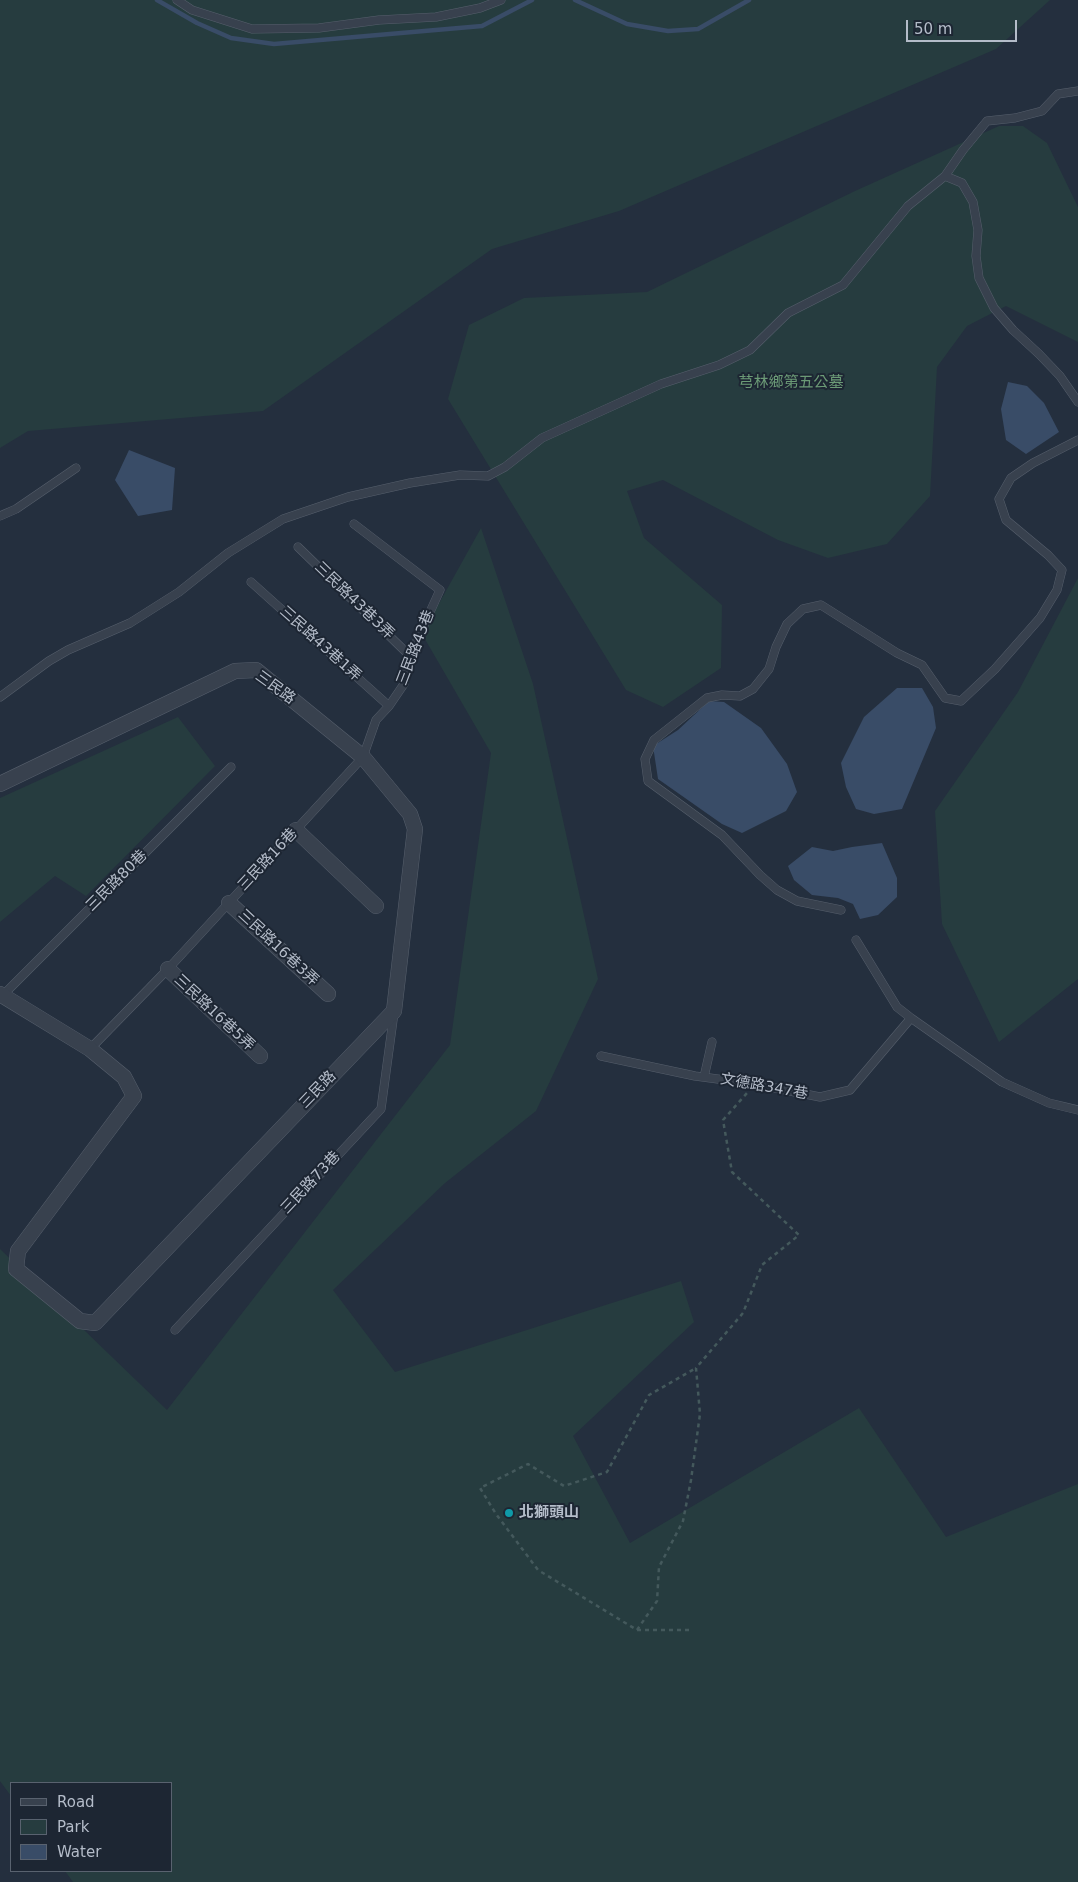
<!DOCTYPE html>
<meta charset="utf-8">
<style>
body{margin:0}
#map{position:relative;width:1078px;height:1882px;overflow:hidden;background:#242f3e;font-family:"DejaVu Sans",sans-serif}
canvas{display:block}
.legend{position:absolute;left:10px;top:1782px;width:162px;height:90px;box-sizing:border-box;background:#1d2633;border:1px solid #59626f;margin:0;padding:6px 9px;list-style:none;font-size:15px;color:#b4bcc9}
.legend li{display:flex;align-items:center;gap:10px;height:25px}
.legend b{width:25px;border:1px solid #59626f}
.scale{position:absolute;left:906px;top:20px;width:111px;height:22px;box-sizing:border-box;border:2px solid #b4bcc9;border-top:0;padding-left:6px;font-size:15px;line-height:18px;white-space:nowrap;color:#b4bcc9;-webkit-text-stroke:4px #1d2633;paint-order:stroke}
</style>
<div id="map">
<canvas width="1078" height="1882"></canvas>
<ul class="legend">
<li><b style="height:6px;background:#38414e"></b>Road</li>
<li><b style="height:14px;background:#263c3f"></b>Park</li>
<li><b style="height:14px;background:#394c67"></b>Water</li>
</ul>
<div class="scale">50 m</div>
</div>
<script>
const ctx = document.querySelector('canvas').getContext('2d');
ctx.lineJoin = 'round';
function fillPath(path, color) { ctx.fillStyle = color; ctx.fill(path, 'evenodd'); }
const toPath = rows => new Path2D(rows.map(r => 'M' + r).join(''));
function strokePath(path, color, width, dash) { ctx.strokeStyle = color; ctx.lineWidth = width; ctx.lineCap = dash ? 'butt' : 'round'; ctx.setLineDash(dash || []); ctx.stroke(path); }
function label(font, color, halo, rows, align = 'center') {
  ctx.font = font + ' "DejaVu Sans","Noto Sans TC",sans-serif'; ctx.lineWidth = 4; ctx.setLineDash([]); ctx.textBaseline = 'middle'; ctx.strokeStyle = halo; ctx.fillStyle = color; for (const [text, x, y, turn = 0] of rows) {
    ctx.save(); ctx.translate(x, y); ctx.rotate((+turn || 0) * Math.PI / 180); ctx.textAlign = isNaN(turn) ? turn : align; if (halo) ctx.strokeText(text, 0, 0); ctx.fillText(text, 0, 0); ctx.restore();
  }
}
const green = toPath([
 [0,0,1050,0,996,49,619,211,492,249,263,411,28,431,0,448],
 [999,126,1023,126,1047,143,1078,207,1078,342,1006,306,967,326,937,367,930,496,887,544,828,558,778,540,663,480,627,491,644,538,722,605,721,668,663,707,626,690,448,399,469,325,524,298,647,292,855,191],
 [481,528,533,684,598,979,536,1111,445,1183,333,1290,395,1372,681,1281,694,1322,573,1436,630,1543,859,1408,946,1537,1078,1484,1078,1882,73,1882,65,1871,171,1871,171,1783,11,1783,11,1796,0,1781,0,1249,167,1410,450,1045,491,753,422,634],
 [1078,578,1078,979,999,1042,942,924,935,811,1018,692],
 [178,717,215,766,86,896,55,876,0,922,0,798]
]);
const water = toPath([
 [1008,382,1027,386,1044,403,1059,432,1026,454,1006,440,1001,409],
 [129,450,175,468,172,510,138,516,115,480],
 [897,688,922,688,933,707,936,728,902,809,874,814,856,809,846,787,841,763,864,717],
 [709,701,724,702,761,728,787,764,797,792,786,811,742,833,722,824,658,779,653,746,678,730],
 [882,843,897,878,897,897,878,915,860,919,853,904,838,898,812,895,794,880,788,866,812,847,833,851,852,847]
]);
const stream = toPath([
 [157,0,197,23,231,38,274,44,482,26,532,0],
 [575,0,627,24,668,31,698,29,749,0]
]);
const path = toPath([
 [637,1630,657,1601,659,1567,683,1521,691,1480,700,1414,696,1368,743,1313,762,1265,799,1235,732,1172,723,1120,747,1093],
 [689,1630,637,1630,538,1570,496,1514,480,1488,528,1464,564,1486,607,1472,649,1395,696,1368]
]);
const service = toPath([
 [177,0,192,10,252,29,319,28,379,20,436,17,480,8,501,0],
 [945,176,962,183,973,202,978,230,976,256,979,278,994,308,1013,330,1039,354,1060,376,1078,402],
 [0,516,16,509,76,468],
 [298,547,410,656],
 [251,582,389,706],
 [0,697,49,661,68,650,130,623,179,592,228,553,283,519,348,497,410,483,460,475,488,476,505,467,542,438,661,384,719,365,750,350,788,313,843,285,908,206,945,176,963,150,987,121,1015,118,1042,111,1058,94,1078,91],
 [841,910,797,901,777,890,760,875,722,835,648,781,645,759,654,740,707,698,722,695,740,696,753,689,769,669,776,647,787,624,803,609,821,605,897,653,922,665,945,698,961,701,995,669,1040,618,1057,590,1062,570,1048,555,1006,520,999,499,1011,478,1033,463,1078,440],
 [856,940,897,1007,911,1018],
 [3,995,231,767],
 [90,1049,168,969,363,757,376,720,389,706,404,684,410,656,440,590,354,524],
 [601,1056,695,1076,755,1084,820,1097,850,1090,911,1018,1002,1082,1049,1103,1078,1110],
 [704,1077,712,1042],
 [175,1330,381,1109,394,1013]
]);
const minor = toPath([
 [0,784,235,671,256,670,363,757,410,814,415,829,394,1011,95,1323,80,1321,16,1269,18,1251,134,1096,124,1077,90,1049,0,994],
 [296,830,376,906],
 [229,903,328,994],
 [168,969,260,1056]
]);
const markers = [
 [509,1513,5,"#0f9aa8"]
];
const parkNames = [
 ["芎林鄉第五公墓",791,383]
];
const streetNames = [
 ["三民路43巷3弄",354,601,44],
 ["三民路43巷1弄",320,644,42],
 ["三民路43巷",416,648,-69],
 ["三民路",275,688,36],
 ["三民路16巷",268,860,-47],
 ["三民路80巷",117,881,-45],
 ["三民路16巷3弄",278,948,43],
 ["三民路16巷5弄",214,1013,43],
 ["文德路347巷",764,1087,10],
 ["三民路",318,1090,-46],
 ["三民路73巷",311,1183,-47]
];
const poiNames = [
 ["北獅頭山",519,1513]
];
fillPath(green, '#263c3f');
fillPath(water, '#394c67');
strokePath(stream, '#394c67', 4.5);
strokePath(service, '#565f6c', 9);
strokePath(minor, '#565f6c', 16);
strokePath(path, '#44595c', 2.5, [4, 4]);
strokePath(service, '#38414e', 8);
strokePath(minor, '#38414e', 15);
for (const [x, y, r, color] of markers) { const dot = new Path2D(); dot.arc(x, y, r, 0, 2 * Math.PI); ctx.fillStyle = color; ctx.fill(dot); strokePath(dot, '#1d2633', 2); }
label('15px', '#6b9a76', '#1d2633', parkNames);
label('15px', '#b4bcc9', '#1d2633', streetNames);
label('bold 15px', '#b4bcc9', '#1d2633', poiNames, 'left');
</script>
